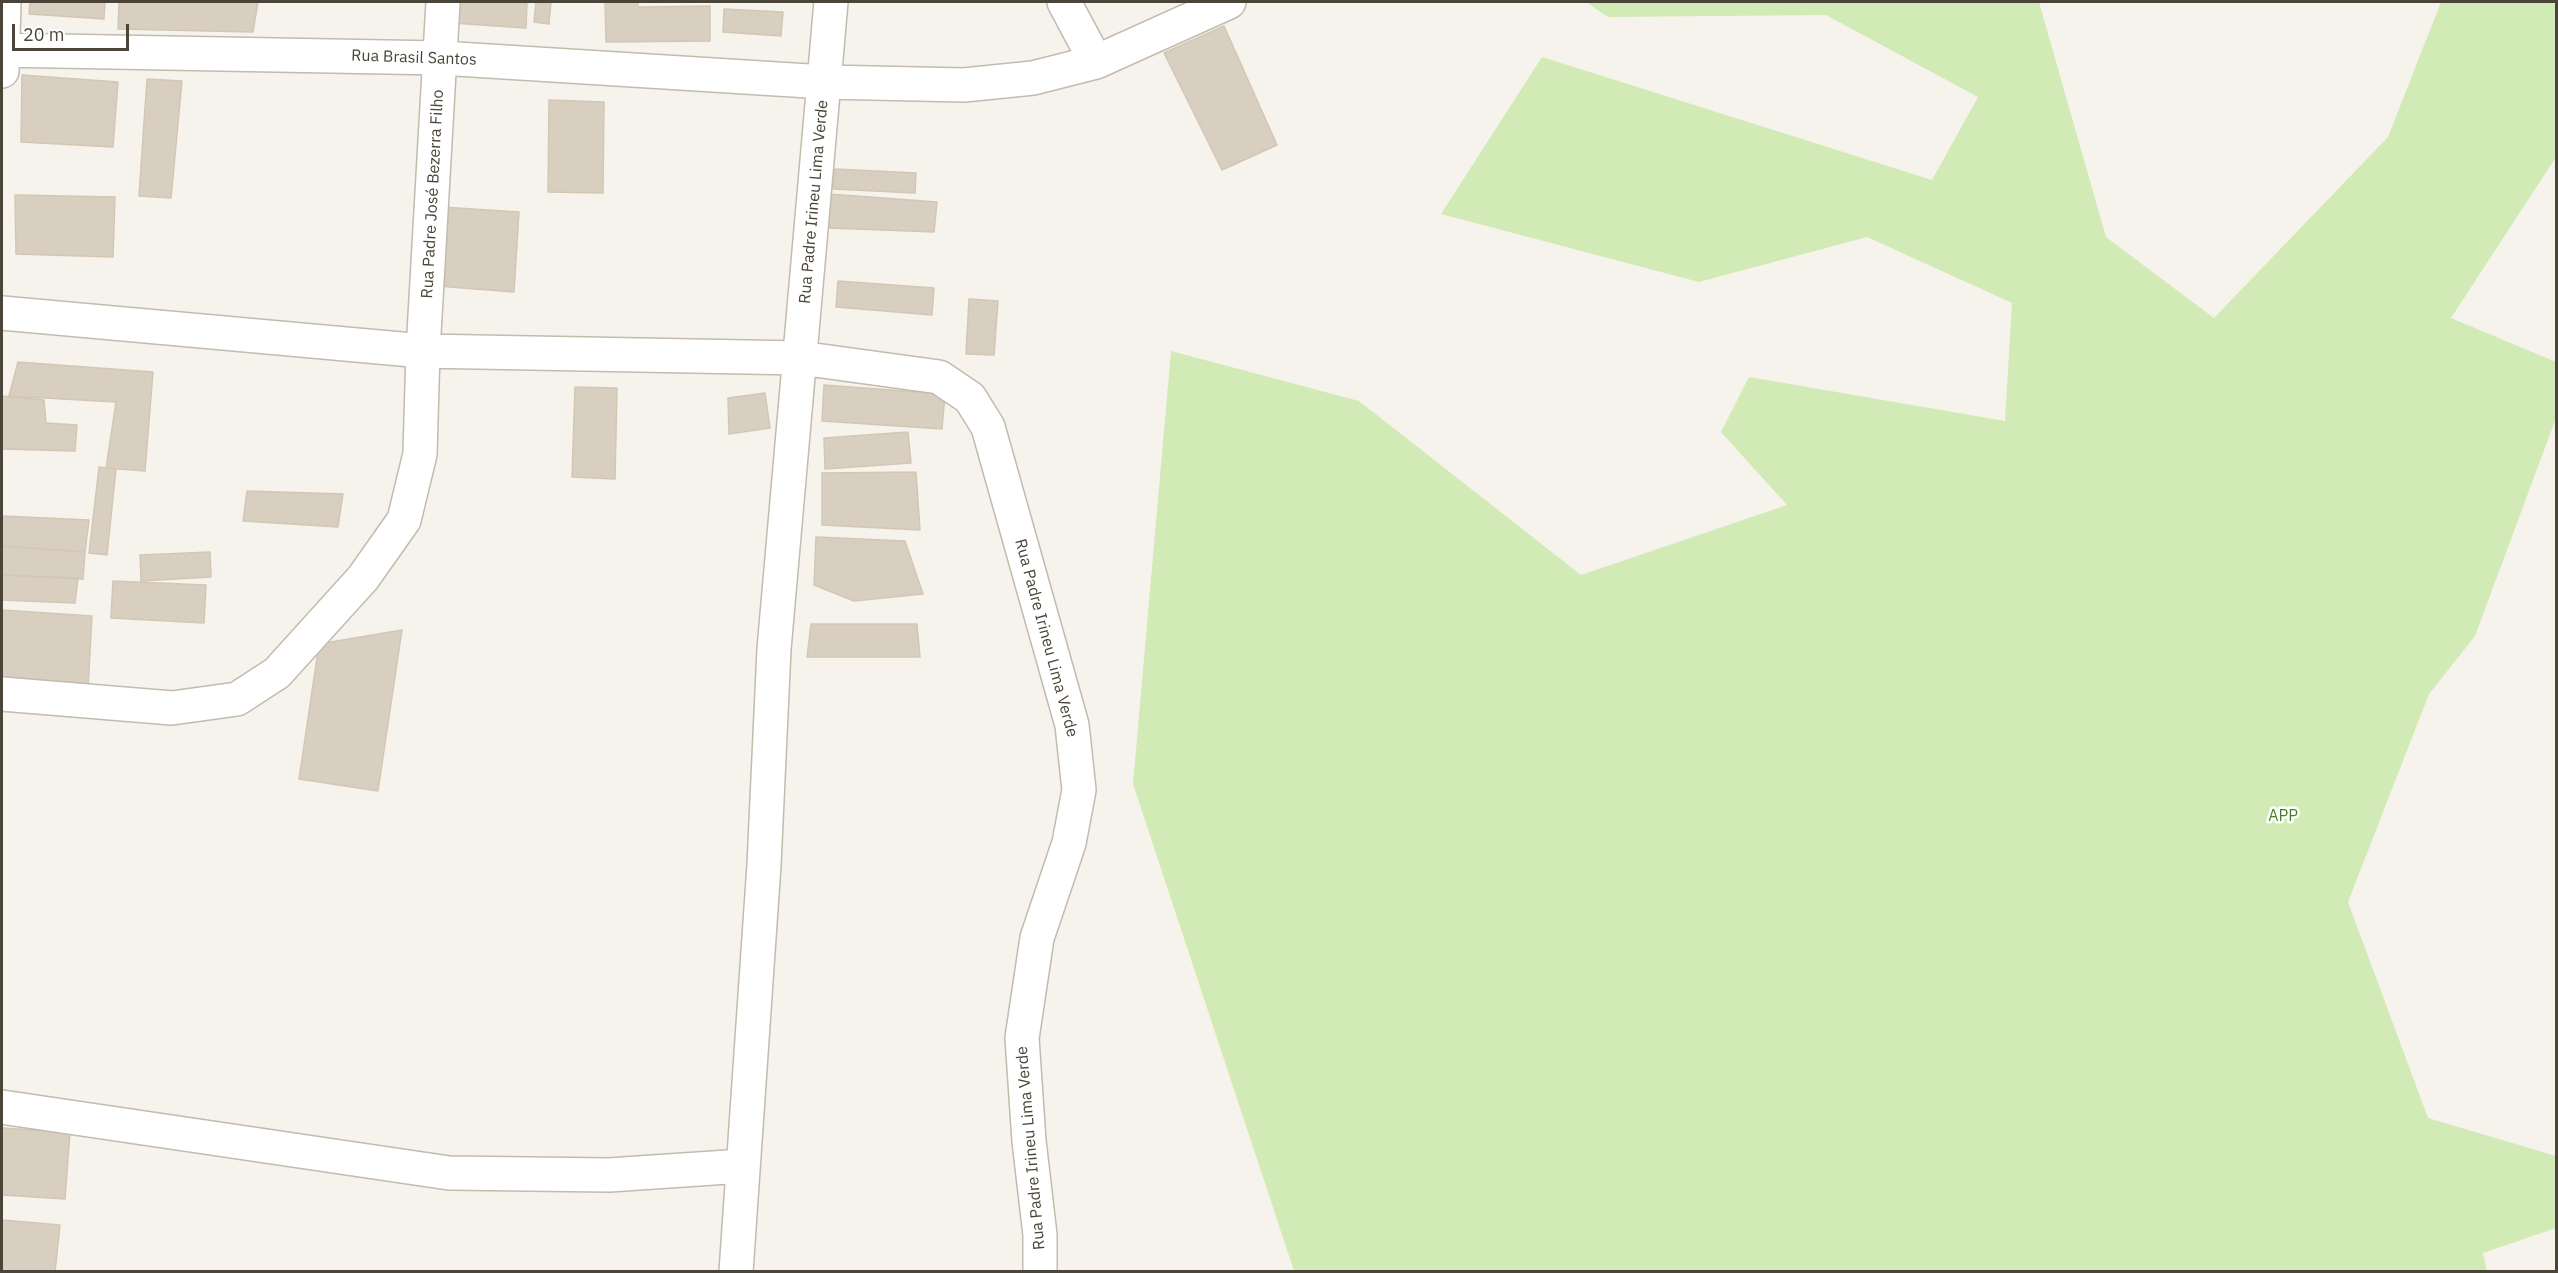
<!DOCTYPE html>
<meta charset="utf-8">
<style>
body{margin:0}
#map{position:relative;width:2558px;height:1273px;overflow:hidden;background:#f6f3ec;font-family:"IBM Plex Sans",sans-serif}
canvas{display:block}
.frame{position:absolute;inset:0;border:3px solid #4b4439;pointer-events:none}
.scale{position:absolute;left:12px;top:24px;width:117px;height:27px;box-sizing:border-box;border:3px solid #4b4439;border-top:0;padding-left:8px;font-size:18px;line-height:21px;white-space:nowrap;color:#4b4439;-webkit-text-stroke:4px #fff;paint-order:stroke}
</style>
<div id="map">
<canvas width="2558" height="1273"></canvas>
<div class="frame"></div>
<div class="scale">20 m</div>
</div>
<script>
const ctx = document.querySelector('canvas').getContext('2d');
ctx.lineJoin = 'round';
function fillPath(path, color) { ctx.fillStyle = color; ctx.fill(path, 'evenodd'); }
const toPath = rows => new Path2D(rows.map(r => 'M' + r).join(''));
function strokePath(path, color, width, dash) { ctx.strokeStyle = color; ctx.lineWidth = width; ctx.lineCap = dash ? 'butt' : 'round'; ctx.setLineDash(dash || []); ctx.stroke(path); }
function label(font, color, halo, rows, align = 'center') {
  ctx.font = font + ' "IBM Plex Sans",sans-serif'; ctx.lineWidth = 5; ctx.setLineDash([]); ctx.textBaseline = 'middle'; ctx.strokeStyle = halo; ctx.fillStyle = color; for (const [text, x, y, turn = 0] of rows) {
    ctx.save(); ctx.translate(x, y); ctx.rotate((+turn || 0) * Math.PI / 180); ctx.textAlign = isNaN(turn) ? turn : align; if (halo) ctx.strokeText(text, 0, 0); ctx.fillText(text, 0, 0); ctx.restore();
  }
}
const green = toPath([
 [1586,2,2039,2,2106,237,2214,318,2388,137,2441,2,2556,2,2556,157,2451,318,2556,362,2556,418,2475,636,2429,694,2348,902,2428,1118,2556,1156,2556,1228,2483,1253,2487,1272,1294,1271,1133,784,1171,351,1359,401,1581,575,1787,505,1721,432,1749,377,2005,421,2012,303,1867,237,1699,282,1441,214,1542,57,1932,180,1978,97,1826,15,1608,17]
]);
const building = toPath([
 [30,2,105,2,104,19,29,14,30,2],
 [119,2,258,2,253,32,118,29,119,2],
 [453,2,527,2,526,28,452,23,453,2],
 [536,2,551,2,549,24,534,22,536,2],
 [605,2,638,2,638,7,710,6,710,41,606,42,605,2],
 [724,9,783,12,781,36,723,32,724,9],
 [1224,26,1277,145,1222,170,1164,53,1224,26],
 [22,75,118,82,113,147,21,142,22,75],
 [147,79,182,81,171,198,139,196,147,79],
 [549,100,604,102,603,193,548,192,549,100],
 [835,169,916,173,915,193,833,189,835,169],
 [829,194,937,202,934,232,829,228,829,194],
 [15,195,115,197,113,257,16,254,15,195],
 [442,207,519,212,514,292,437,286,442,207],
 [838,281,934,288,932,315,836,307,838,281],
 [969,299,998,301,994,355,966,354,969,299],
 [18,362,153,372,145,471,106,468,116,402,9,396,18,362],
 [824,385,945,394,942,429,822,421,824,385],
 [575,387,617,388,615,479,572,477,575,387],
 [765,393,770,428,729,434,728,398,765,393],
 [2,396,44,400,46,423,77,425,75,451,2,449,2,396],
 [908,432,911,463,825,469,824,438,908,432],
 [99,467,116,469,107,555,89,553,99,467],
 [916,472,920,530,822,525,822,473,916,472],
 [247,491,343,494,338,527,243,521,247,491],
 [2,516,89,520,85,552,2,546,2,516],
 [816,537,905,541,923,594,854,601,814,585,816,537],
 [2,546,85,552,83,579,2,575,2,546],
 [210,552,211,577,141,581,140,555,210,552],
 [2,575,78,578,75,603,2,600,2,575],
 [113,581,206,585,204,623,111,618,113,581],
 [2,610,92,616,88,689,2,683,2,610],
 [811,624,917,624,920,657,807,657,811,624],
 [402,630,378,791,299,779,319,644,402,630],
 [2,1128,70,1132,65,1199,2,1195,2,1128],
 [2,1220,60,1225,55,1272,2,1272,2,1220]
]);
const minor = toPath([
 [1064,2,1096,62],
 [2,50,441,58,825,82,964,85,1033,78,1096,62,1229,2],
 [2,71,4,2],
 [2,313,423,351,800,358,939,377,970,398,988,427,1072,725,1079,790,1069,843,1037,938,1022,1038,1029,1141,1040,1235,1040,1272],
 [2,694,172,708,237,699,277,673,363,578,404,520,420,454,423,351,443,2],
 [2,1107,449,1173,609,1175,743,1166],
 [736,1272,764,865,774,649,831,2]
]);
const streetNames = [
 ["Rua Brasil Santos",414,58,2],
 ["Rua Padre José Bezerra Filho",433,194,-87],
 ["Rua Padre Irineu Lima Verde",814,202,-85],
 ["Rua Padre Irineu Lima Verde",1046,638,75],
 ["Rua Padre Irineu Lima Verde",1031,1148,-95]
];
const parkNames = [
 ["APP",2283,816]
];
fillPath(green, '#d2eab5');
fillPath(building, '#d8cfc1');
strokePath(building, '#d3c7b4', 1.5);
strokePath(minor, '#c2bbae', 36);
strokePath(minor, '#fff', 33);
label('16px', '#4b4439', '#fff', streetNames);
label('16px', '#4a7f2a', '#fff', parkNames);
</script>
